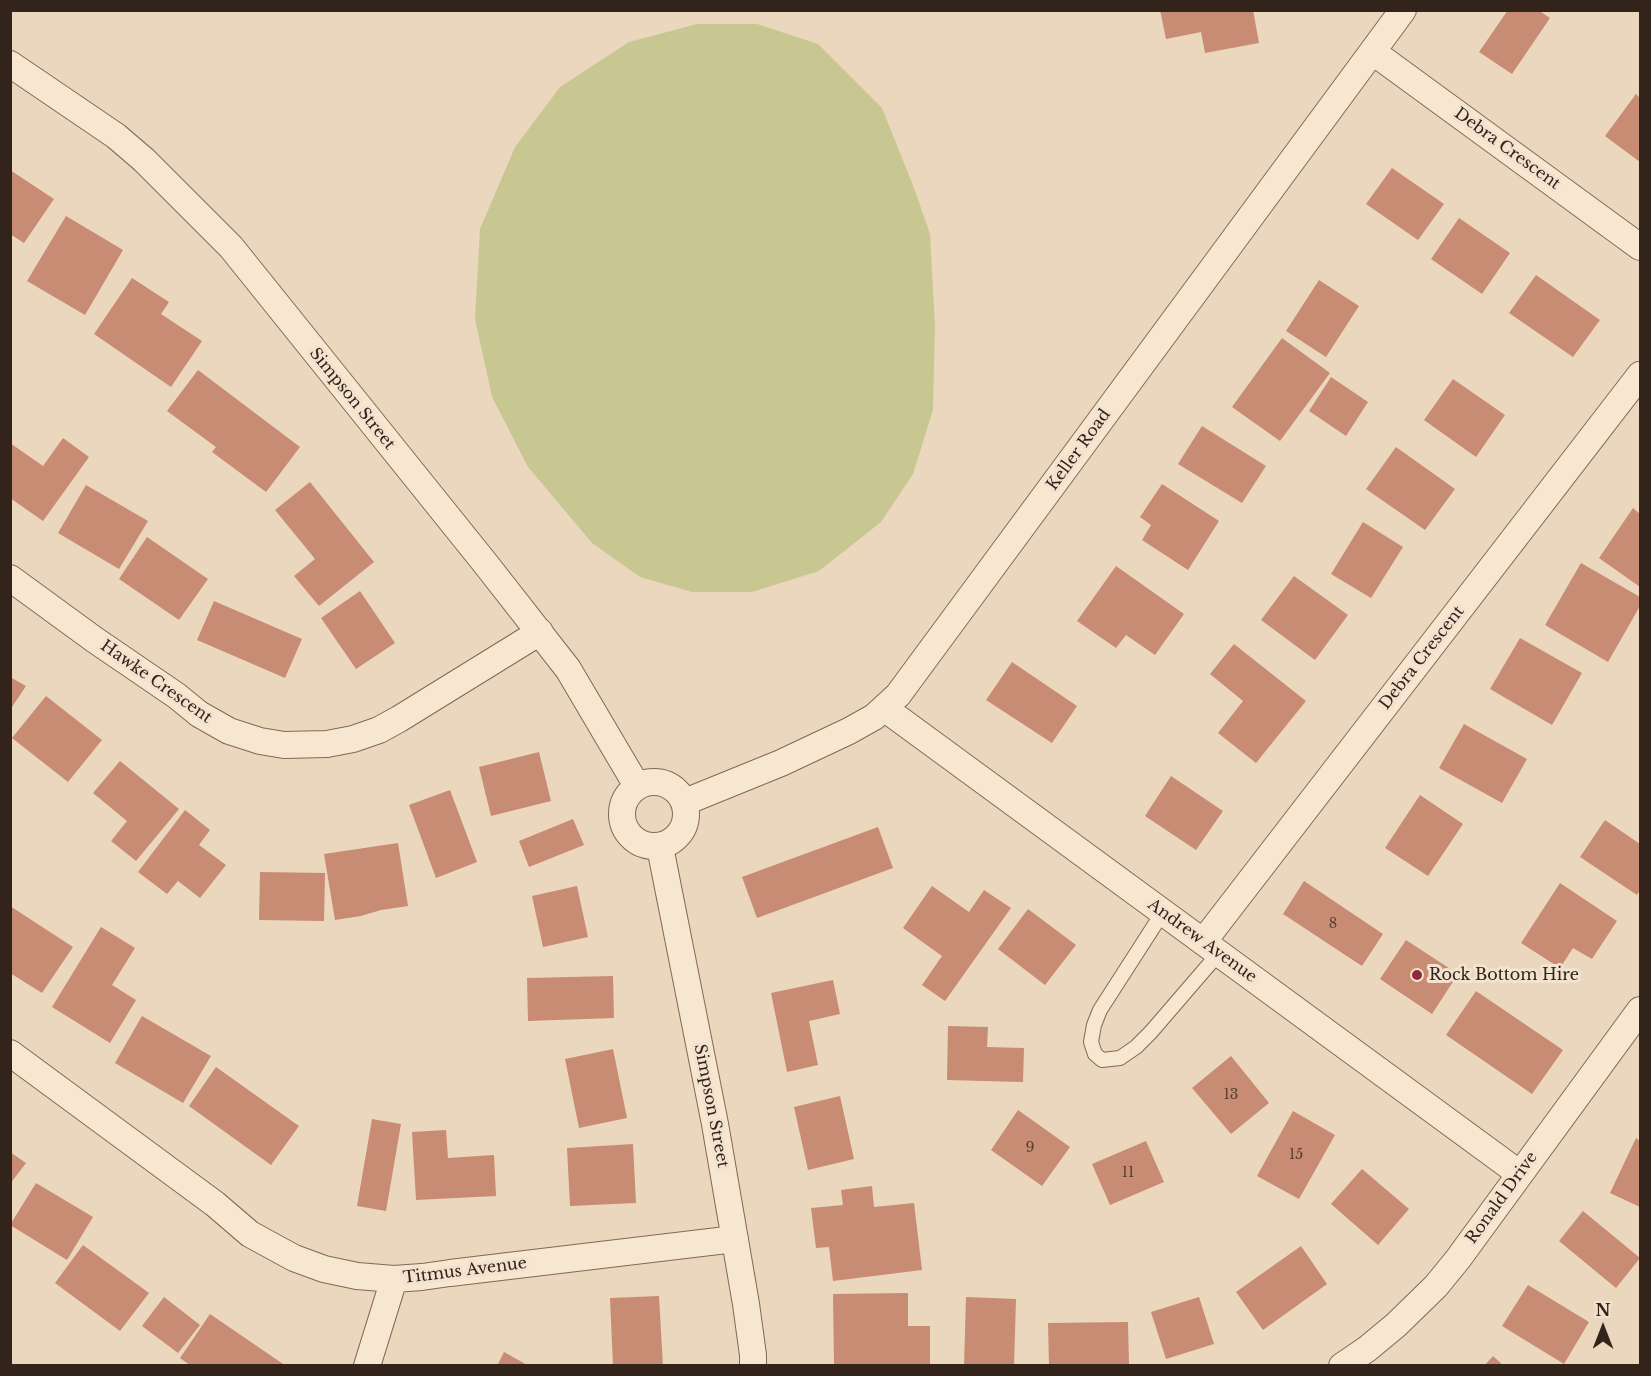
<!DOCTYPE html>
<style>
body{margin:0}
#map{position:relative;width:1651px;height:1376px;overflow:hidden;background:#ebd7bd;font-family:"Libre Baskerville",serif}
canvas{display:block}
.frame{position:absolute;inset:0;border:12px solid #32231b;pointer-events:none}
.north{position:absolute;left:1573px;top:1298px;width:60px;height:60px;-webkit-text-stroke:4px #f3e2cd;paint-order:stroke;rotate:0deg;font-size:16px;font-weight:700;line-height:24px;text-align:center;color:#32231b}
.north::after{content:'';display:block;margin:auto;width:21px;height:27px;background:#32231b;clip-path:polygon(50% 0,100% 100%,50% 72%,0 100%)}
</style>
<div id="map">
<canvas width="1651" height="1376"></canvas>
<div class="frame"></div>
<div class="north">N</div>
</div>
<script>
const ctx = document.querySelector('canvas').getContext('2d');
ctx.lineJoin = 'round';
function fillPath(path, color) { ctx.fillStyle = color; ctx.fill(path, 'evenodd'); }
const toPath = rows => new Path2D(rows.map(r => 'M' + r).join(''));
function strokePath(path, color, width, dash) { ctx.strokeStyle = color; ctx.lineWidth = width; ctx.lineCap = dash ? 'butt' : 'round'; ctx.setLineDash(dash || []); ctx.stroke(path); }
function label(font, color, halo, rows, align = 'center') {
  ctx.font = font + ' "Libre Baskerville",serif'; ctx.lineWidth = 6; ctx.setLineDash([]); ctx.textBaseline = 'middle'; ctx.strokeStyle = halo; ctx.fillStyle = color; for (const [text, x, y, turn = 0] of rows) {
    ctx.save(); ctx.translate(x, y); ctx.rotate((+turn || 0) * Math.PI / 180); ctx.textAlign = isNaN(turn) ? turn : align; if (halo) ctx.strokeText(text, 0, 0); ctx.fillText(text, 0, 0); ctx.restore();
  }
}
const green = toPath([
 [697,24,757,24,818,44,882,108,914,188,930,234,935,327,933,410,913,474,881,522,819,571,752,592,692,592,640,577,592,543,528,467,492,397,475,319,480,229,515,147,560,87,629,42]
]);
const building = toPath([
 [1160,10,1253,10,1259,43,1205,53,1201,32,1166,39],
 [1508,10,1538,10,1550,18,1512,74,1479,52],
 [1636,94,1640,98,1640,162,1605,136],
 [1392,168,1444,204,1418,240,1366,204],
 [10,170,54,199,24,243,10,234],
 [66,216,123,250,85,315,27,281],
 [1459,218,1510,253,1482,294,1431,259],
 [1536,275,1600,320,1573,357,1509,313],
 [132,278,169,302,161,314,202,341,171,387,94,334],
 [1319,280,1359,306,1326,357,1286,331],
 [1282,338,1330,373,1280,441,1232,407],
 [198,370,300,447,266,492,212,452,216,447,167,411],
 [1331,377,1368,402,1346,436,1309,411],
 [1453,379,1505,415,1476,457,1424,420],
 [1202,426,1266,466,1242,503,1178,464],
 [63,438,89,457,43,521,10,498,10,443,43,466],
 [1396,447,1455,489,1425,530,1366,489],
 [310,482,374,562,319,606,294,576,315,559,275,510],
 [1162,484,1219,521,1188,570,1142,540,1151,525,1140,517],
 [86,485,148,521,119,569,58,533],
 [1633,508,1640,514,1640,587,1599,558],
 [1363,522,1403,547,1371,598,1331,574],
 [147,537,208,579,179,620,119,579],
 [1581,563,1640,597,1640,606,1608,662,1545,625],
 [1116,566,1184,614,1155,655,1126,635,1116,648,1077,621],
 [1294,576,1348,615,1315,660,1261,620],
 [360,591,395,643,356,669,321,618],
 [214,601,302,639,285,678,197,640],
 [1520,638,1582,673,1552,725,1490,689],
 [1234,644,1306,701,1256,763,1218,733,1243,701,1210,674],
 [1012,662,1077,706,1052,743,986,700],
 [10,677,26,686,10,710],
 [46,696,102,740,68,782,12,738],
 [1464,724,1527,759,1502,803,1439,768],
 [539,752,551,801,491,816,479,767],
 [120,761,179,809,136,861,111,841,127,821,93,793],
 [1171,776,1223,811,1196,850,1145,816],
 [450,790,477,862,436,878,409,805],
 [1420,795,1463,824,1428,876,1385,848],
 [185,810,210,830,199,845,226,865,200,898,178,881,167,894,138,872],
 [573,819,584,845,529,867,519,841],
 [1605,820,1640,844,1640,890,1637,895,1580,857],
 [878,827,893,868,757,918,742,877],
 [398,843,408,906,381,910,361,916,335,920,324,854],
 [260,872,325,873,324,921,259,920],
 [1304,881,1383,934,1362,966,1283,914],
 [1560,883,1617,921,1592,959,1573,948,1560,968,1521,943],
 [577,886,588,937,543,947,532,896],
 [932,886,969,912,984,890,1011,908,945,1001,922,985,942,956,903,928],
 [10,906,73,947,42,993,10,973],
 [1028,909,1076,945,1045,985,998,949],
 [101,927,135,948,112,985,136,1000,110,1043,52,1007],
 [1406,940,1458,974,1432,1014,1380,979],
 [613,976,614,1018,528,1021,527,978],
 [833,980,840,1014,809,1021,818,1065,787,1072,771,993],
 [1476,991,1563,1050,1532,1094,1446,1035],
 [142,1016,211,1056,183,1103,115,1063],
 [948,1026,988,1027,987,1047,1024,1048,1023,1082,947,1080],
 [613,1049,627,1118,579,1128,565,1059],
 [1231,1056,1269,1103,1231,1134,1192,1088],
 [216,1067,299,1126,271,1165,189,1106],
 [840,1096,854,1159,808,1170,794,1107],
 [1018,1110,1070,1147,1042,1186,991,1150],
 [1293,1111,1335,1135,1299,1199,1257,1176],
 [372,1119,401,1124,386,1211,357,1206],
 [446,1130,448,1158,494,1155,496,1196,416,1200,412,1132],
 [1636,1138,1640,1141,1640,1207,1610,1193],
 [1146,1141,1164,1182,1110,1205,1092,1164],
 [633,1144,636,1203,570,1206,567,1148],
 [10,1152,26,1163,10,1184],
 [1362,1169,1409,1209,1378,1245,1331,1204],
 [36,1183,93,1217,67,1260,10,1225],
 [872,1186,874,1207,914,1203,922,1270,833,1281,829,1247,816,1248,811,1208,843,1205,841,1190],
 [1583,1211,1640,1258,1616,1288,1559,1241],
 [83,1245,149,1293,120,1331,55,1283],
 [1301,1246,1327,1284,1263,1330,1236,1292],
 [1528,1285,1589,1322,1564,1364,1502,1326],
 [908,1293,908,1326,930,1326,930,1365,834,1366,833,1294],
 [659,1296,663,1366,613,1366,610,1298],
 [164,1297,200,1325,178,1353,142,1326],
 [966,1297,1016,1299,1014,1366,964,1366],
 [1199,1297,1214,1344,1166,1359,1151,1312],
 [210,1314,286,1366,191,1366,180,1358],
 [1128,1322,1129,1365,1049,1366,1048,1323],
 [504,1352,529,1366,497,1366],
 [1493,1356,1504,1366,1484,1366]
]);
const service = toPath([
 [1163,912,1100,1010,1094,1025,1091,1042,1095,1054,1102,1060,1120,1058,1136,1047,1151,1032,1219,953]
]);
const minor = toPath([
 [1373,52,1640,247],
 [10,64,116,136,144,160,231,247,485,563,568,669,637,786],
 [10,578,95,640,177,696,199,714,229,731,260,741,284,745,327,744,353,739,379,730,399,719,540,632],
 [884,708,1520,1174],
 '622 814a32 32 0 1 1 64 0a32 32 0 1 1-64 0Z',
 [685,802,781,763,849,731,874,717,898,695,1403,10],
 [660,847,715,1124,746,1304,753,1355,753,1366],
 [1203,942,1640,375],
 [10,1053,215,1204,250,1234,294,1258,324,1269,357,1276,394,1279,422,1277,450,1273,735,1239],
 [367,1366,394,1279],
 [1342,1366,1367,1349,1396,1325,1436,1286,1458,1259,1640,1010]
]);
const markers = [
 [1417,975,6,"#8f2a39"]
];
const numberNames = [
 ["8",1333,924],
 ["13",1231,1095],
 ["9",1030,1148],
 ["15",1296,1155],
 ["11",1128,1173]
];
const streetNames = [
 ["Debra Crescent",1507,149,36],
 ["Simpson Street",352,399,51],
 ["Keller Road",1079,450,-54],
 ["Debra Crescent",1422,658,-52],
 ["Hawke Crescent",156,682,35],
 ["Andrew Avenue",1202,941,36],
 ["Simpson Street",711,1106,79],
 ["Ronald Drive",1502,1198,-54],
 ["Titmus Avenue",465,1271,-7]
];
const poiNames = [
 ["Rock Bottom Hire",1429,975]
];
fillPath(green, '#c8c792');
fillPath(building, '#c88b74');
strokePath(service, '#826857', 16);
strokePath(minor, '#826857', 28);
strokePath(service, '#f7e6d0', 14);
strokePath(minor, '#f7e6d0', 26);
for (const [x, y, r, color] of markers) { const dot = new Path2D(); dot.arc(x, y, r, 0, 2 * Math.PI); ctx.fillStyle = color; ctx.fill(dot); strokePath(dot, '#f3e2cd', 2); }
label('14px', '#583d31', null, numberNames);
label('16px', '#32231b', '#f3e2cd', streetNames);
label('16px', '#32231b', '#f3e2cd', poiNames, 'left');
</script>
